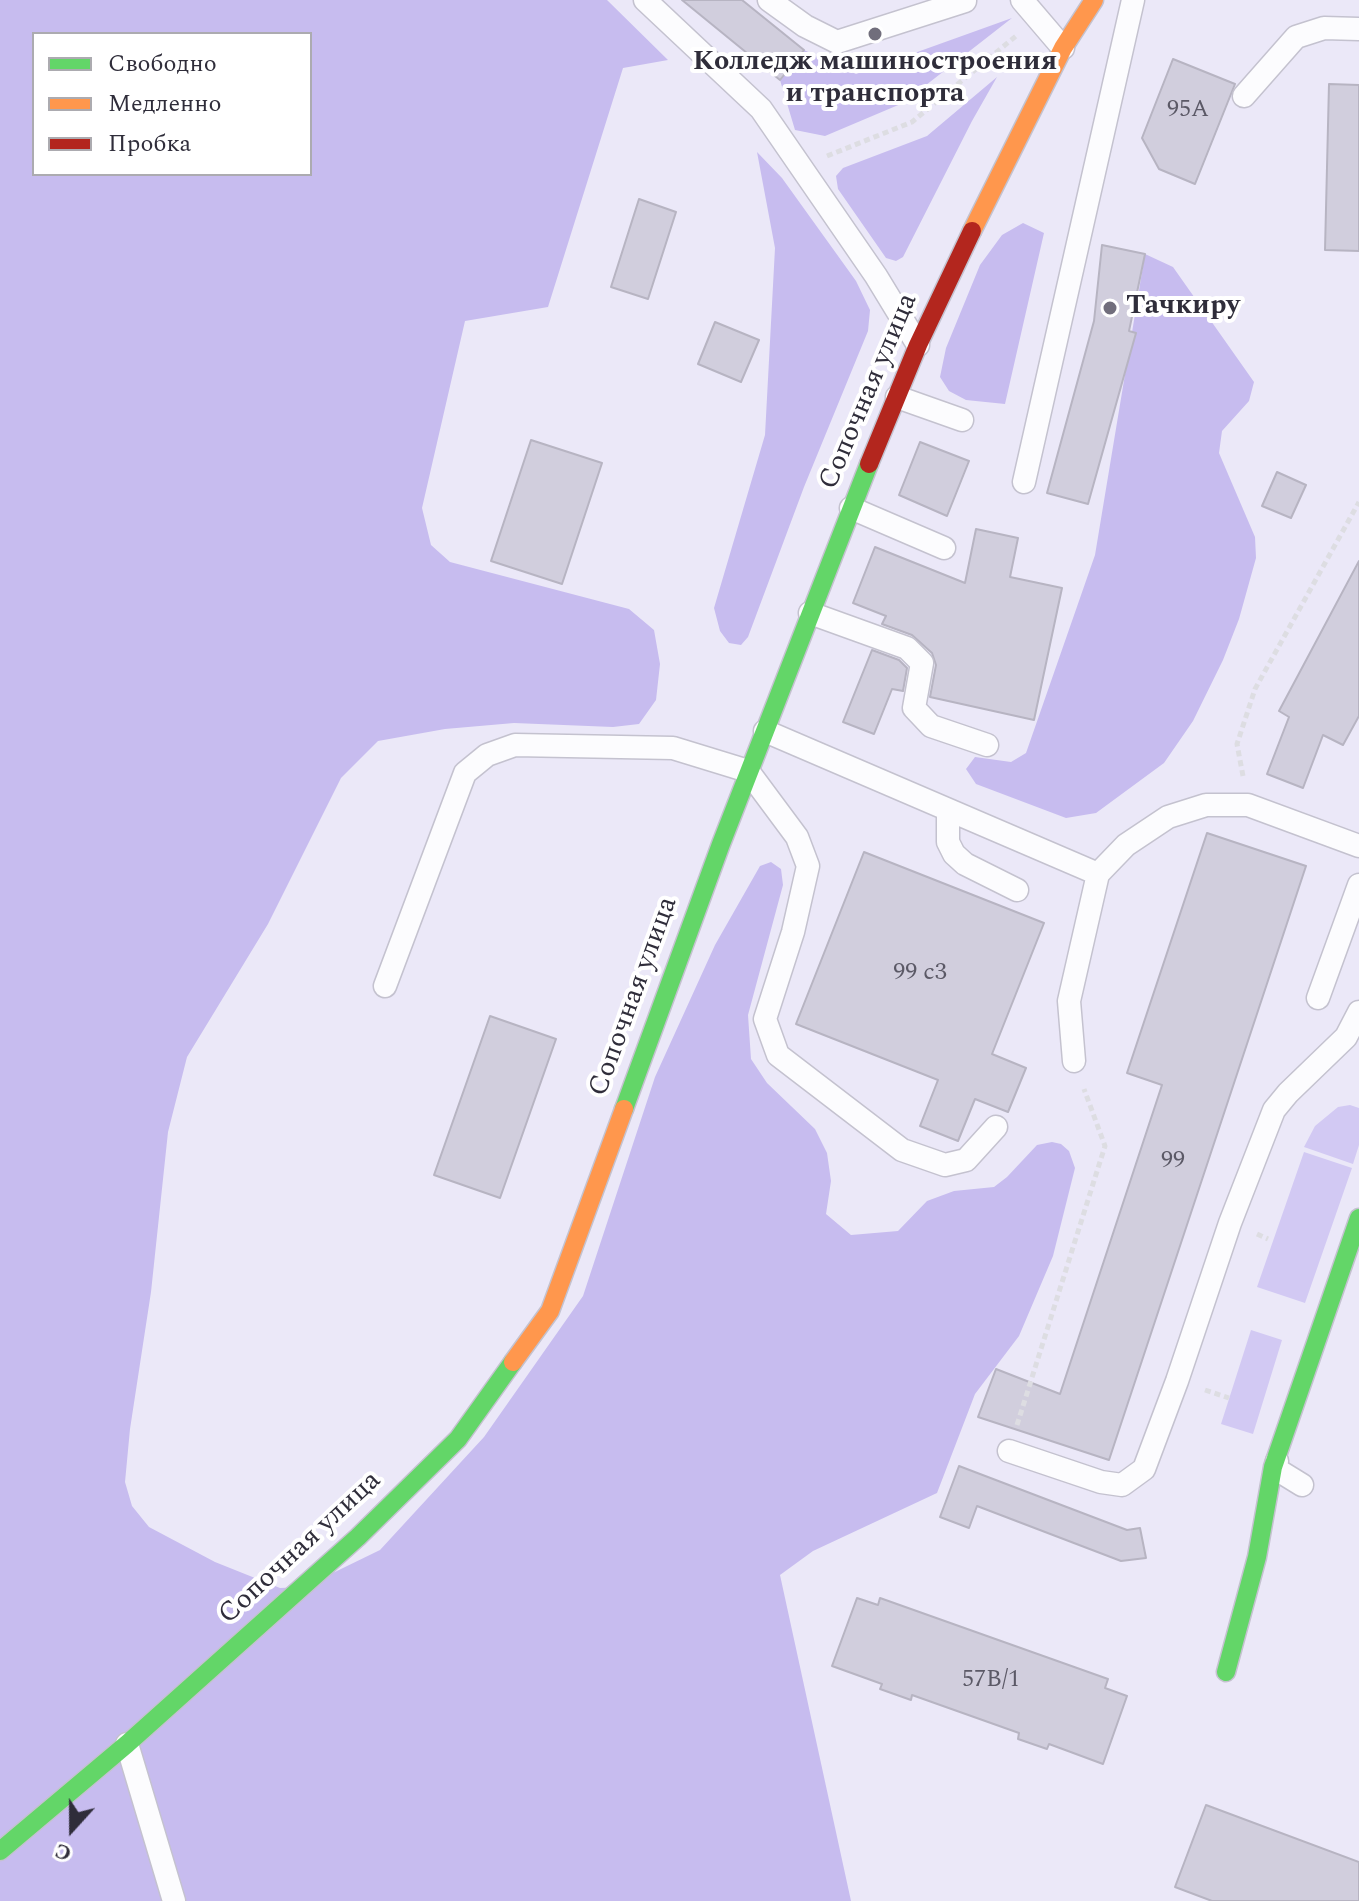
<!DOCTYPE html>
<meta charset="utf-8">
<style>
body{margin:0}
#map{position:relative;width:1359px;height:1901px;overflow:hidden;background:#ebe8f8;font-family:Spectral,serif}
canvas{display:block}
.legend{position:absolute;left:32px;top:32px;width:280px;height:144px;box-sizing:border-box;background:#fff;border:2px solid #acabb0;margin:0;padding:10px 14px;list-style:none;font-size:24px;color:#2f2d3a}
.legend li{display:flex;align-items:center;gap:16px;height:40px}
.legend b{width:40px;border:2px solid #acabb0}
.north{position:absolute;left:32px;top:1789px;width:80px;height:80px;-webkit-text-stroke:6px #fff;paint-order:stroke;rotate:201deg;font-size:22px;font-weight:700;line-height:32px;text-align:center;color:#2f2d3a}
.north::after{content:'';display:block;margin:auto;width:28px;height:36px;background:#2f2d3a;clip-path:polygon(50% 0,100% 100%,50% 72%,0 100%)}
</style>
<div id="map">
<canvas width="1359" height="1901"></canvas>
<ul class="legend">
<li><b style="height:10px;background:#63d668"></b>Свободно</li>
<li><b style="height:10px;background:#ff974d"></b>Медленно</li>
<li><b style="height:10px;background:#b3261e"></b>Пробка</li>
</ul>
<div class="north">С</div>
</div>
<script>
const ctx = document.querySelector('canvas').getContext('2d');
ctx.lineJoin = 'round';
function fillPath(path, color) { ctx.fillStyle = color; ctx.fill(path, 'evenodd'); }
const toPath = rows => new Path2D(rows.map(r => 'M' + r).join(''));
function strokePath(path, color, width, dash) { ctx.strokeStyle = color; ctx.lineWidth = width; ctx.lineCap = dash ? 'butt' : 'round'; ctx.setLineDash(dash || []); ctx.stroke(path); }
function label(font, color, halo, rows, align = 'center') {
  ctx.font = font + ' Spectral,serif'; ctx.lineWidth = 8; ctx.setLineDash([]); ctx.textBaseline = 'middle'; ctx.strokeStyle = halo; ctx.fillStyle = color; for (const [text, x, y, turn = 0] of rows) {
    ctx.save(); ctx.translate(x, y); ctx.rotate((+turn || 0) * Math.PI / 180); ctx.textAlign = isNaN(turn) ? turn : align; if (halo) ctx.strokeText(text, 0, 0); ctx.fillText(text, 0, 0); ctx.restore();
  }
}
const green = toPath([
 [1350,1105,1359,1108,1359,1145,1353,1164,1304,1147,1315,1126,1338,1107],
 [1304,1152,1352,1168,1305,1303,1257,1287],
 [1251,1330,1282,1340,1253,1434,1221,1424]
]);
const forest = toPath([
 [0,0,607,0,668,60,623,68,548,307,465,321,422,508,431,545,450,562,629,609,654,630,660,664,656,700,639,724,613,727,514,723,445,729,378,741,341,778,268,924,187,1057,168,1132,151,1292,130,1429,125,1482,132,1506,149,1527,215,1562,280,1588,304,1587,380,1550,484,1437,583,1296,655,1077,715,945,760,866,771,862,781,869,783,885,748,1015,751,1059,767,1083,815,1129,827,1153,831,1181,826,1214,851,1235,898,1231,927,1201,954,1191,994,1187,1007,1177,1037,1145,1052,1142,1061,1144,1069,1151,1075,1168,1053,1256,1019,1336,975,1394,937,1493,813,1551,780,1575,851,1901,0,1901],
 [34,34,310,34,310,174,34,174],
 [1012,18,903,103,825,136,795,130,780,80,804,50,856,74],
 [997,77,972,121,903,257,896,261,886,258,838,189,836,176,843,168,927,136],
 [757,152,782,178,856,281,870,310,868,331,804,487,748,637,741,645,729,643,720,631,714,608,765,435,775,248],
 [1023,223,1044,233,1005,404,966,400,949,391,940,377,946,348,980,265,1002,235],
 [1145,254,1173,267,1254,382,1249,401,1222,431,1219,453,1255,537,1256,558,1239,619,1223,660,1193,721,1164,763,1096,813,1066,818,976,784,966,769,975,757,1011,762,1026,753,1095,555]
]);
const building = toPath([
 [682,0,742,0,804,50,780,80,682,0],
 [1173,59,1235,84,1195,184,1159,169,1142,138,1173,59],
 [1329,84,1359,85,1359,251,1325,250,1329,84],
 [639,199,676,212,648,299,611,287,639,199],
 [1102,245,1145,254,1129,331,1136,333,1088,504,1047,493,1094,321,1102,245],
 [715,322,759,340,741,382,698,364,715,322],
 [531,440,602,463,562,584,491,561,531,440],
 [920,442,969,461,947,516,899,495,920,442],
 [1277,472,1306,485,1291,518,1262,506,1277,472],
 [976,529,1018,538,1010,577,1062,588,1034,720,930,697,936,665,932,653,912,635,882,624,886,616,853,603,875,547,965,583,976,529],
 [1359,561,1359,716,1343,745,1323,735,1303,788,1267,774,1289,717,1279,711,1359,561],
 [872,650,899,660,907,668,903,691,892,689,874,734,843,722,872,650],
 [1207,833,1306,866,1109,1460,978,1417,996,1369,1060,1394,1162,1085,1127,1073,1207,833],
 [864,852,1044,923,992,1054,1026,1068,1008,1112,975,1099,958,1141,920,1126,938,1080,796,1024,864,852],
 [490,1016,556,1039,500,1198,434,1175,490,1016],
 [959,1466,1127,1530,1140,1528,1146,1558,1121,1561,977,1506,969,1528,940,1517,959,1466],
 [857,1598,878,1605,880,1598,1108,1679,1105,1688,1127,1696,1103,1764,1049,1744,1047,1749,1018,1739,1019,1733,912,1695,911,1700,880,1689,882,1684,832,1666,857,1598],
 [1206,1805,1359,1862,1359,1901,1212,1901,1175,1887,1206,1805]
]);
const path = toPath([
 [827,156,912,122,1016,36],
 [1243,776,1237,744,1255,689,1359,502],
 [1257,1234,1268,1239],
 [1205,1390,1229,1398],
 [1017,1425,1105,1146,1084,1089]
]);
const lane = toPath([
 [645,0,761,109,876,276,918,345],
 [769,0,805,26,837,42,965,1],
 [1022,0,1063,48],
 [1244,96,1296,37,1324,28,1359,29],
 [897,397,962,420],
 [1024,482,1133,0],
 [851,508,944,548],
 [810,613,907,648,922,663,914,708,931,726,987,745],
 [765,731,1098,874,1126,845,1168,817,1206,805,1248,805,1359,846],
 [948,810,948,842,954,854,965,864,1017,890],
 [385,986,465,773,487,755,515,745,673,748,748,771,797,837,808,866,793,932,765,1019,778,1055,902,1150,945,1165,966,1160,996,1127],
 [1318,998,1359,885],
 [1074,1061,1069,1001,1098,874],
 [1009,1451,1101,1482,1122,1485,1144,1469,1177,1381,1230,1223,1274,1110,1288,1093,1346,1037,1359,1012],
 [1277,1461,1276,1469,1302,1485],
 [127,1744,174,1901]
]);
const fast = toPath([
 [624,1109,721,844,869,464],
 [1226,1672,1257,1557,1273,1467,1359,1218],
 [0,1851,127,1744,358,1537,458,1439,513,1362]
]);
const slow = toPath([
 [972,231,1063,48,1094,0],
 [513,1362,550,1311,624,1109]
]);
const jam = toPath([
 [869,464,918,345,972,231]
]);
const markers = [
 [875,34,8,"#716e7c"],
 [1110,308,8,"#716e7c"]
];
const numberNames = [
 ["95А",1188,111],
 ["99 с3",920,974],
 ["99",1173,1162],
 ["57В/1",991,1681]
];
const poiNames = [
 ["Колледж машиностроения",875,64],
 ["и транспорта",875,96],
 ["Тачкиру",1126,308,"left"]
];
const streetNames = [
 ["Сопочная улица",870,392,-67],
 ["Сопочная улица",635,997,-70],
 ["Сопочная улица",301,1549,-43]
];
fillPath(green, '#d2c9f3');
fillPath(forest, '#c7bcef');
fillPath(building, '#d1cedd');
strokePath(building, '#b7b4c2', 2);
strokePath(lane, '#c4c2cf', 25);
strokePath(fast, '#c4c2cf', 21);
strokePath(slow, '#c4c2cf', 21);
strokePath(jam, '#c4c2cf', 21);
strokePath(path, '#dddde2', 5, [6, 4]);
strokePath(lane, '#fcfcfe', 22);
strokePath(fast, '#63d668', 18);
strokePath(slow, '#ff974d', 18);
strokePath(jam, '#b3261e', 18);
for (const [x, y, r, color] of markers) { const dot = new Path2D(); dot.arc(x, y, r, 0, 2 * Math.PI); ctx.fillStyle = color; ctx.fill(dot); strokePath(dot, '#fff', 3); }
label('24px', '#5b5966', null, numberNames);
label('bold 28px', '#2f2d3a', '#fff', poiNames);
label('28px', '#2f2d3a', '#fff', streetNames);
</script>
